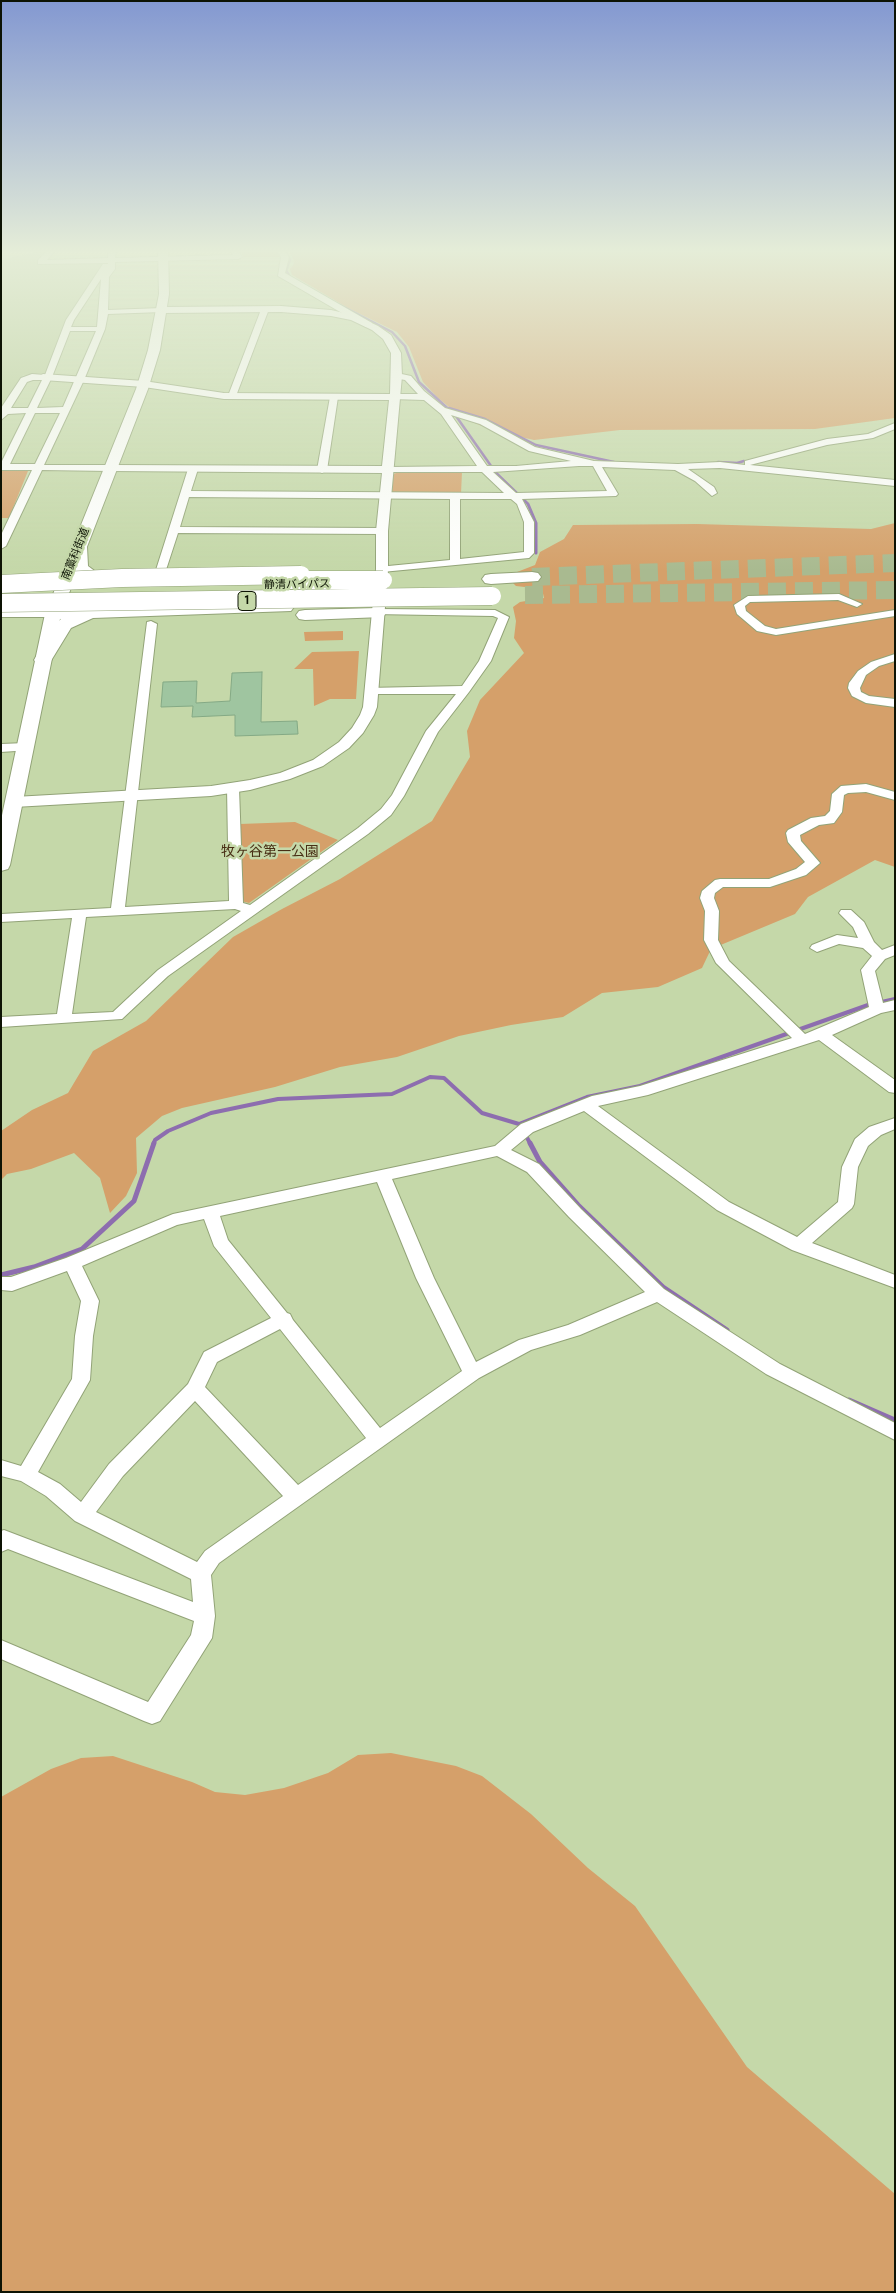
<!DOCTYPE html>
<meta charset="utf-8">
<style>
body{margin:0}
#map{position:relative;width:896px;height:2293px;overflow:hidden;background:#c5d8a9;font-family:"Roboto Condensed",sans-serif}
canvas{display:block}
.frame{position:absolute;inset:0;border:2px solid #0d1304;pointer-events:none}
</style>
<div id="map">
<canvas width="896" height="2293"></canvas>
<div class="frame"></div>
</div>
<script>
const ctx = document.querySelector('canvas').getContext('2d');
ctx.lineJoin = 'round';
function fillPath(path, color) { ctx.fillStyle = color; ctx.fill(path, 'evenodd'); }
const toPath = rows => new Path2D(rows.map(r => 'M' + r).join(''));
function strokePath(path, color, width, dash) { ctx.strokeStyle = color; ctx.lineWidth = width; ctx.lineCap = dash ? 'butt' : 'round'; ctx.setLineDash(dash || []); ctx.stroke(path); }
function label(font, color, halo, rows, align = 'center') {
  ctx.font = font + ' "Roboto Condensed","Noto Sans JP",sans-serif'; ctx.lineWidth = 5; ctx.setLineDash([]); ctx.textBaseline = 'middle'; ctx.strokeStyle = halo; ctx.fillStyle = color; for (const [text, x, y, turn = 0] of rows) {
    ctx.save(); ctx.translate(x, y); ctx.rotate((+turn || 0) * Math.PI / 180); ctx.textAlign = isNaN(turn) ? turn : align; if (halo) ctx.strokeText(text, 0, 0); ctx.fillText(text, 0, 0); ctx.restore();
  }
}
const built = toPath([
 [35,252,46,252,37,263,104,263,67,319,46,373,23,375,1,409,1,260]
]);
const green = toPath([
 [240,250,277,250,282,257,243,257],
 [288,250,895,250,895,418,815,429,620,430,534,440,494,431,472,422,455,412,437,397,423,382,409,347,397,332,348,308,292,275,290,269,294,264,293,258],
 [1,471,28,471,9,518,1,518],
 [400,472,462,472,461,494,392,494,393,474],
 [895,523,895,867,875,860,808,897,795,914,711,949,702,968,658,987,602,993,563,1017,511,1025,459,1036,397,1057,340,1067,275,1087,182,1108,162,1116,136,1138,137,1173,126,1196,110,1213,100,1178,74,1153,31,1169,7,1174,1,1180,1,1131,32,1110,68,1093,93,1051,146,1021,233,937,282,909,340,879,432,821,470,757,467,731,480,700,524,653,514,638,516,621,513,607,520,602,544,598,542,589,516,586,509,579,517,572,535,565,540,552,564,539,573,525,697,524,871,529],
 [343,631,343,640,305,641,304,632],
 [359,651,356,699,330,699,314,706,313,669,294,669,312,652],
 [295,822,338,840,249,903,241,901,240,824],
 [391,1753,456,1766,482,1776,531,1814,588,1868,635,1906,747,2067,895,2194,895,2292,1,2292,1,1797,51,1769,81,1758,113,1756,192,1782,215,1792,245,1795,284,1788,328,1773,358,1755]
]);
const streamFar3 = toPath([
 [285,250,290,260,286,270,290,277],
 [340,305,392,332,405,346,419,382,456,416,496,473],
 [449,408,485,419,536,445,614,462],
 [718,462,737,463,744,461]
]);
const streamFar2 = toPath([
 [495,472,528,504,536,523,536,553]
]);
const streamFar1 = toPath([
 [525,1134,531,1145],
 [153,1145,155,1140,168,1131,211,1113,278,1099,392,1094,430,1077,444,1078,482,1113,519,1124,587,1097,640,1086,868,1005,895,999]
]);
const stream = toPath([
 [530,1143,540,1162,578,1205,663,1287,727,1330],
 [1,1275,34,1267,82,1249,134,1201,154,1143],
 [849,1400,895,1420]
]);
const building = toPath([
 [262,672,261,722,297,721,298,734,235,736,235,715,192,717,193,706,161,707,163,682,197,681,196,703,230,701,232,673,262,672]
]);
const trunkTunnel = toPath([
 [532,577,895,563],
 [525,595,895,590]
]);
const minor = toPath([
 [48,250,56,250,47,260,108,258,108,250,116,250,115,258,233,255,230,250,238,250,242,257,238,259,115,262,115,269,109,277,108,310,162,308,166,310,162,312,108,314,105,329,84,380,44,465,110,465,115,468,110,471,42,470,6,546,1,549,1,535,32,470,1,470,1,463,26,413,8,414,1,420,1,408,21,378,32,374,45,375,66,320,103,264,108,264,108,263,38,264,38,260,48,250],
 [101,279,97,327,71,327,74,320,101,279],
 [70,331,96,331,63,407,37,408,52,377,70,331],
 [33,380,42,380,28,408,11,408,27,382,33,380],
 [35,413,60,413,35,464,10,464,35,413],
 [276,250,284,250,289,257,285,273,372,323,372,327,366,327,278,276,281,257,276,250],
 [262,307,269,309,236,396,229,398,228,396,262,307],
 [397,373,411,376,424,391,445,408,486,420,535,447,594,461,678,464,720,462,745,465,745,461,827,439,868,434,895,423,895,429,873,438,827,445,750,465,895,480,895,486,720,468,688,469,714,487,717,493,712,496,695,481,675,470,602,467,618,494,616,496,522,499,534,522,534,553,529,558,382,572,378,571,378,567,450,560,450,499,189,497,180,527,382,528,387,531,382,534,178,533,165,573,164,575,156,575,155,573,188,469,193,466,198,469,191,491,504,493,482,472,386,472,384,470,389,467,477,466,441,414,424,400,392,399,392,395,395,394,418,394,405,380,394,378,393,376,397,373],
 [451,415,480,424,529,451,571,461,516,466,487,466,451,415],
 [579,466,593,466,607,491,516,493,493,472,579,466],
 [460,499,511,499,517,504,524,522,524,552,460,559,460,499],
 [334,394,338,397,327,470,322,473,317,470,330,397,334,394],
 [839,594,862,604,857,607,838,600,750,602,745,606,746,611,765,626,776,629,895,610,895,616,776,635,757,631,737,614,734,605,748,596,839,594],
 [377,609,495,610,509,617,491,661,469,692,438,732,404,796,391,815,368,834,168,976,122,1019,1,1027,1,1017,57,1014,72,918,1,922,1,914,111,908,147,622,151,621,157,624,125,907,229,901,227,788,233,784,239,788,243,903,250,905,358,828,381,809,392,795,426,731,456,694,371,694,367,692,365,690,367,688,462,686,479,661,498,618,493,616,373,614,372,612,377,609],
 [235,909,241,911,158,970,113,1012,72,1014,86,917,235,909],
 [1,611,53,611,58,614,53,617,1,617,1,611],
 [895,654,895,661,879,666,866,675,860,688,861,692,869,696,895,699,895,707,866,703,852,696,848,688,849,683,858,671,871,662,895,654],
 [26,743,32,747,30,750,1,752,1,744,26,743],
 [866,784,895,792,895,800,866,792,848,793,844,795,842,812,834,823,819,825,800,835,801,841,820,863,806,875,770,887,723,887,715,893,714,898,719,911,718,940,729,961,805,1034,869,1007,861,970,872,956,863,948,839,944,817,952,810,948,812,945,837,935,858,938,853,927,839,913,841,910,851,910,864,922,874,942,882,950,895,945,895,955,885,959,875,971,883,1003,895,1000,895,1010,881,1013,832,1035,895,1080,895,1093,889,1092,819,1040,648,1095,598,1106,729,1202,797,1237,838,1202,842,1167,855,1139,869,1127,895,1118,895,1129,881,1135,868,1146,858,1167,854,1204,852,1208,812,1243,895,1275,895,1288,792,1250,717,1210,584,1111,533,1132,511,1150,539,1164,581,1209,664,1289,780,1364,895,1423,895,1440,766,1374,657,1302,580,1335,531,1350,479,1378,219,1563,211,1575,215,1616,212,1638,160,1721,152,1724,144,1721,1,1659,1,1640,148,1702,191,1635,194,1621,8,1549,1,1552,1,1531,4,1530,193,1602,191,1579,75,1521,46,1496,21,1481,1,1476,1,1460,21,1466,72,1379,75,1336,81,1301,67,1271,12,1291,1,1290,1,1277,11,1277,66,1258,173,1214,495,1146,521,1124,592,1096,640,1086,792,1038,716,963,704,940,705,911,700,898,702,891,715,880,720,879,769,879,796,869,805,862,788,842,786,833,788,830,811,818,825,816,830,811,832,794,841,786,866,784],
 [497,1156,527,1172,569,1217,645,1292,568,1325,519,1340,476,1362,434,1278,392,1179,497,1156],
 [377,1182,416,1278,462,1371,380,1428,293,1320,290,1314,287,1313,228,1240,220,1216,377,1182],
 [204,1219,214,1246,271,1318,204,1352,188,1384,109,1464,81,1502,60,1484,38,1472,90,1380,93,1336,99,1301,82,1266,177,1225,204,1219],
 [280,1329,366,1438,298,1485,205,1387,217,1362,280,1329],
 [195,1401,283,1496,205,1551,197,1562,96,1512,123,1476,195,1401]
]);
const tertiary = toPath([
 [281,306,331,310,357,316,378,326,391,335,401,353,402,376,388,531,388,569,377,707,374,715,363,733,349,748,323,766,290,779,250,790,211,796,14,807,8,805,6,802,8,799,14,797,211,786,250,780,280,773,313,760,339,742,352,728,360,715,363,707,376,569,376,531,382,473,110,471,104,468,110,465,382,466,389,400,224,399,144,387,43,380,38,377,43,374,144,381,224,393,390,394,391,353,383,339,372,330,351,320,331,316,281,312,162,313,157,310,162,307,281,306]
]);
const secondary = toPath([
 [158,250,168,250,169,294,160,350,148,389,61,614,10,865,8,869,1,871,1,820,45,614,136,389,148,350,159,294,158,250]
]);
const trunk = toPath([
 [79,542,85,543,87,547,88,566,96,572,116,578,119,582,116,586,110,587,84,580,74,572,72,568,71,547,73,543,79,542],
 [532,572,538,573,541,577,538,581,491,584,485,583,482,579,485,575,491,574,532,572],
 [285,602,291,603,294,607,291,611,93,618,71,628,49,664,43,666,37,664,34,660,55,625,61,619,47,618,44,614,47,610,53,609,285,602],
 [377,608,383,609,386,613,383,617,305,620,299,619,296,615,299,611,305,610,377,608]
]);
const trunkBridge = toPath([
 [290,580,383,580],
 [1,584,122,578,301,575],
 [1,603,492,596]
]);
const farStreetnames = [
 ["南藁科街道",76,554,-68],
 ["静清バイパス",297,585,-1]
];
const shields = [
 [247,601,18]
];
const shieldNames = [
 ["1",247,601]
];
const parkNames = [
 ["牧ヶ谷第一公園",270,852]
];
fillPath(built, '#b8cd98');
fillPath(green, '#d5a06a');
strokePath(streamFar3, '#8d6daf', 2.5);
strokePath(streamFar2, '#8d6daf', 3);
strokePath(streamFar1, '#8d6daf', 4);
strokePath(stream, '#8d6daf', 5);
fillPath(building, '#9fc5a0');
strokePath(building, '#84a985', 1);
strokePath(trunkTunnel, '#a9ba90', 18, [18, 9]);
strokePath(minor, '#92a377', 2);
strokePath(tertiary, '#92a377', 2);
strokePath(secondary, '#92a377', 2);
strokePath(trunk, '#92a377', 2);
fillPath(minor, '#fff');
fillPath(tertiary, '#fff');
fillPath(secondary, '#fff');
fillPath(trunk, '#fff');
strokePath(trunkBridge, '#92a377', 19, []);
strokePath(trunkBridge, '#fff', 18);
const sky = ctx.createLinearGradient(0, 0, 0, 571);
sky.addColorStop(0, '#8398d1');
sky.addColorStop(0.44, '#e5edd8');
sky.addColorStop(1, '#e5edd800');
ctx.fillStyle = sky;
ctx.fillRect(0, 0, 896, 571);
label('11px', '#0d1304', '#c5d8a9', farStreetnames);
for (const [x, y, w] of shields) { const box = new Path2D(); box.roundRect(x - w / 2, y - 9.5, w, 19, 4); ctx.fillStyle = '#c5d8a9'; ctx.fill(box); strokePath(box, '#0d1304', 1); }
label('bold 12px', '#0d1304', null, shieldNames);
label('14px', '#482f15', '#c5d8a9', parkNames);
</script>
